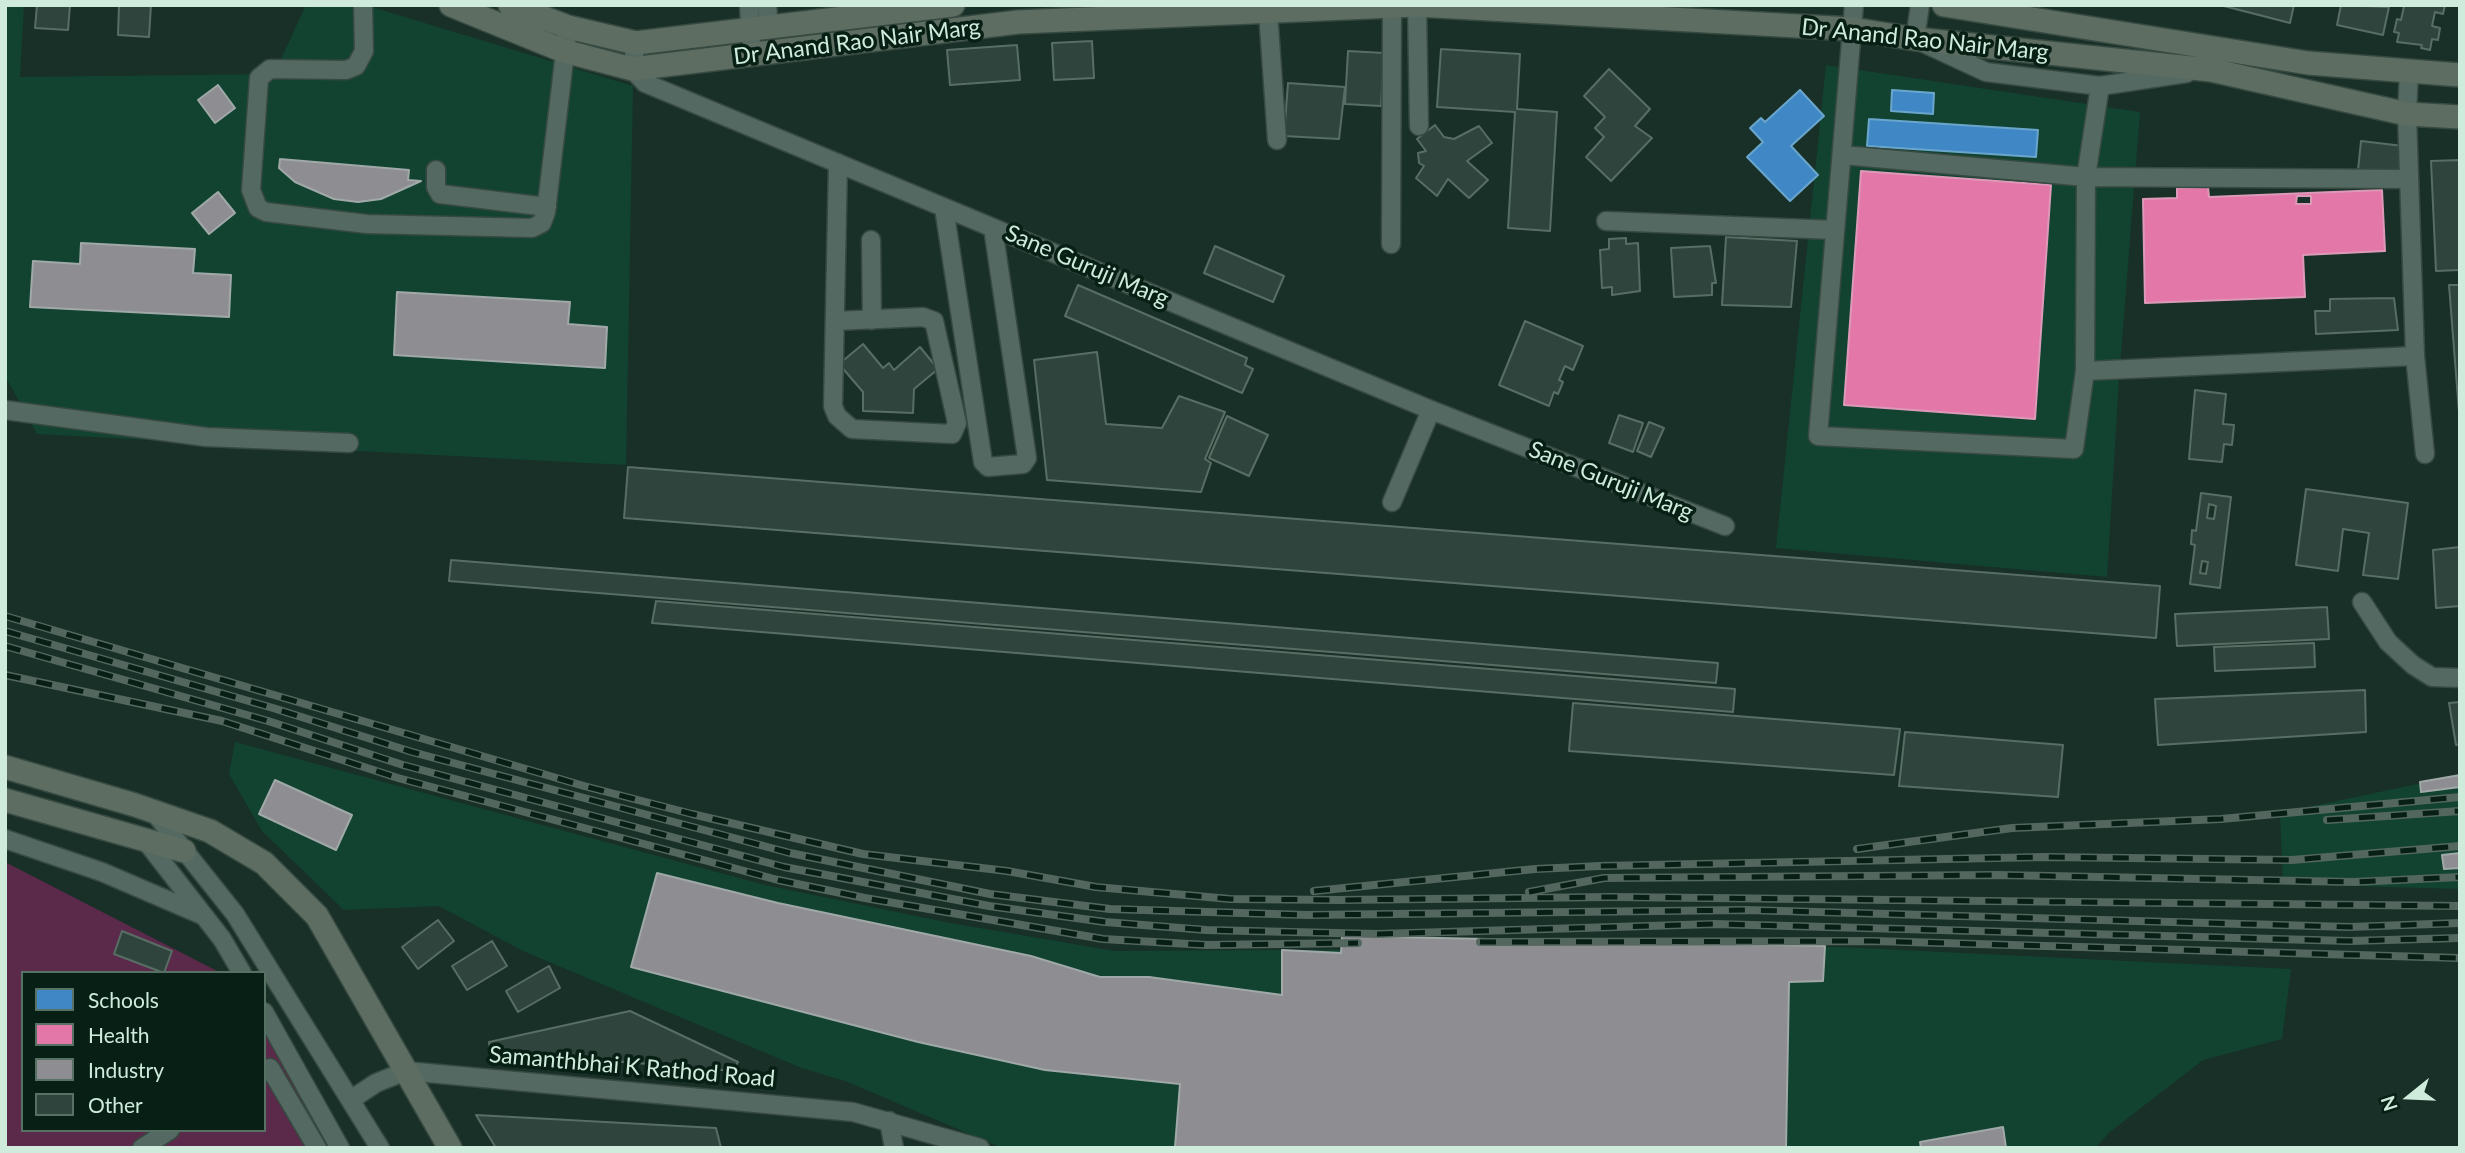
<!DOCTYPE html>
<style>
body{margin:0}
#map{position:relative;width:2465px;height:1153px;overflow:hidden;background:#183027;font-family:Lato,sans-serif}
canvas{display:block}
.frame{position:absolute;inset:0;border:7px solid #ceebdc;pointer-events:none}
.legend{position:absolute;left:21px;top:971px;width:245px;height:161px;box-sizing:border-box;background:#071f15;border:2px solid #577165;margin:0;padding:9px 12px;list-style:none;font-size:21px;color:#ceebdc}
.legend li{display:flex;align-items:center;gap:14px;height:35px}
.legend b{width:35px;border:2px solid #577165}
.north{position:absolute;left:2374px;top:1062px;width:70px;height:70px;-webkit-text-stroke:5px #071f15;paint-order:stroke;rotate:252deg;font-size:19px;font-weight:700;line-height:28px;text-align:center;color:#ceebdc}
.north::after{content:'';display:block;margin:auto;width:24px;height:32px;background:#ceebdc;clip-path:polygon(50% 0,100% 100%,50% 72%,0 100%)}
</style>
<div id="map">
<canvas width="2465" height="1153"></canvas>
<div class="frame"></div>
<ul class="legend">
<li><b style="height:19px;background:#3f88c5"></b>Schools</li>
<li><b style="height:19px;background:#e377a8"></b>Health</li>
<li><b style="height:19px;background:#8d8d92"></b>Industry</li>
<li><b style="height:19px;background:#2f443c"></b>Other</li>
</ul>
<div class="north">N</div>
</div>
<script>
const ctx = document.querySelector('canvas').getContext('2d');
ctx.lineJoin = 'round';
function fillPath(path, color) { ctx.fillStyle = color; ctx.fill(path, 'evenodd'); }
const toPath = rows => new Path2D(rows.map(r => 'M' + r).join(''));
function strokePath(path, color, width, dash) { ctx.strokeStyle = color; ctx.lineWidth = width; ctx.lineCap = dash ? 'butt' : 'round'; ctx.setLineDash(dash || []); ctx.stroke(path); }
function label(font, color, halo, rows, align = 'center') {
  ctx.font = font + ' Lato,sans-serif'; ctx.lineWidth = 7; ctx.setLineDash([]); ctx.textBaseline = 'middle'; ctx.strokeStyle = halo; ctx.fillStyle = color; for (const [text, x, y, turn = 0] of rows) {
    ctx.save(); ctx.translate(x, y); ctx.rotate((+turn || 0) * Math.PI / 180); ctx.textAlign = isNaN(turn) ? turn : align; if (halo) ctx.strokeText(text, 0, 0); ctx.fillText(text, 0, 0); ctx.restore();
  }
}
const built = toPath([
 [5,5,24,5,20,77,274,74,306,5,365,5,633,86,626,465,37,434,5,376],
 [1826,65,2140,112,2119,379,2107,577,1776,548],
 [235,742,765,885,950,923,1115,951,1839,947,2291,969,2282,1039,2203,1060,2110,1132,2095,1148,1002,1148,848,1082,799,1067,523,951,439,906,344,910,262,831,229,774],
 [2460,775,2460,889,2283,884,2280,813]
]);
const green = toPath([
 [5,862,221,973,23,973,23,1130,264,1130,264,1021,346,1148,5,1148]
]);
const schools = toPath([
 [1800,90,1824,116,1791,146,1818,175,1790,201,1747,157,1763,142,1750,128,1761,118,1765,122,1800,90],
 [1892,90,1934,93,1933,114,1891,111,1892,90],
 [1869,119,2038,130,2036,157,1867,146,1869,119]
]);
const health = toPath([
 [1861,171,2051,185,2035,419,1844,405,1861,171],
 [2208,187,2209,197,2382,190,2385,251,2303,255,2305,297,2145,303,2143,199,2177,198,2177,188,2208,187],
 [2297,196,2311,196,2311,204,2296,204,2297,196]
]);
const industry = toPath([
 [218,85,235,108,215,123,198,100,218,85],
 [280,159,409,170,408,180,421,181,381,199,358,202,334,199,295,182,279,168,280,159],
 [218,192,235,213,209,234,192,213,218,192],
 [81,243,195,249,193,273,231,275,229,317,30,307,33,261,80,264,81,243],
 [397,292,570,302,568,324,607,327,605,368,394,355,397,292],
 [2460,775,2460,787,2421,792,2420,782,2460,775],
 [275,780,352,815,336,850,259,814,275,780],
 [2460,853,2460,868,2444,869,2442,855,2460,853],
 [657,873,778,903,1031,956,1100,977,1149,977,1282,995,1282,950,1341,953,1342,936,1825,946,1823,981,1789,982,1786,1148,1175,1147,1180,1084,1045,1070,918,1042,631,967,657,873],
 [2003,1127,2006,1148,1921,1148,1920,1142,2003,1127]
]);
const building = toPath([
 [37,5,70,5,68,30,35,28,37,5],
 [119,5,151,5,149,37,118,35,119,5],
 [2220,5,2294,5,2290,23,2220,5],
 [2341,5,2389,7,2383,35,2337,25,2341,5],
 [2401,5,2445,5,2443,14,2435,12,2432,26,2440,28,2438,40,2432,39,2430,50,2421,48,2422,45,2397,42,2399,33,2394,32,2397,19,2401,20,2404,6,2401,5],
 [1092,41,1094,78,1054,80,1052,43,1092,41],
 [1017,45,1020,80,950,85,947,50,1017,45],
 [1441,49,1520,54,1517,109,1557,112,1550,231,1508,228,1515,112,1437,107,1441,49],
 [1348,51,1384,53,1381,106,1345,104,1348,51],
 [1609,69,1650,109,1635,126,1652,138,1611,181,1586,157,1604,137,1595,128,1605,117,1584,96,1609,69],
 [1288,83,1345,87,1339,139,1284,136,1288,83],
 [1435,125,1444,137,1454,139,1479,126,1492,143,1467,161,1488,180,1469,198,1448,179,1437,196,1416,178,1424,166,1419,163,1418,153,1426,151,1417,139,1435,125],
 [2361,141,2403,146,2400,175,2358,170,2361,141],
 [2460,160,2460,270,2436,271,2431,161,2460,160],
 [1726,237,1797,241,1791,307,1722,305,1726,237],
 [1626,238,1626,244,1638,243,1640,291,1612,295,1612,287,1602,288,1600,250,1609,249,1609,239,1626,238],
 [1215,246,1284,276,1273,302,1204,273,1215,246],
 [1710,246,1716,283,1712,283,1712,295,1674,297,1671,248,1710,246],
 [1078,285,1247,358,1245,365,1253,369,1242,393,1065,316,1078,285],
 [2449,285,2460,285,2460,425,2449,285],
 [2394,298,2398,330,2316,334,2315,311,2330,311,2330,299,2394,298],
 [1525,321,1583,346,1573,370,1565,366,1559,380,1563,382,1558,394,1554,392,1549,406,1499,385,1525,321],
 [863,344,883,368,889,363,894,370,920,347,938,369,914,389,913,413,863,411,863,392,839,364,863,344],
 [1097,352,1106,424,1162,428,1179,396,1225,412,1205,459,1211,463,1201,492,1047,480,1034,360,1097,352],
 [2195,390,2226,394,2223,424,2234,425,2232,445,2224,444,2222,462,2189,459,2195,390],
 [1619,415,1643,423,1633,452,1609,443,1619,415],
 [1227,416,1268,435,1249,476,1209,458,1227,416],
 [1649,422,1664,428,1651,457,1637,451,1649,422],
 [628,467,2160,586,2156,638,624,518,628,467],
 [2306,489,2408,503,2398,579,2363,575,2369,533,2343,529,2338,571,2296,565,2306,489],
 [2201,493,2231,497,2220,588,2190,584,2195,545,2191,544,2192,530,2196,531,2201,493],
 [2209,504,2216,506,2214,519,2207,518,2209,504],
 [2202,561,2208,562,2206,574,2200,573,2202,561],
 [2460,547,2460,606,2436,608,2433,550,2460,547],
 [451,560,1718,663,1716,683,449,581,451,560],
 [656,601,1735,689,1733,712,652,623,656,601],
 [2327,607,2329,639,2177,646,2175,614,2327,607],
 [2314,643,2315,667,2215,671,2214,647,2314,643],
 [2365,690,2366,732,2158,745,2155,699,2365,690],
 [2460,702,2460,744,2456,745,2449,703,2460,702],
 [1573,703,1900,729,1894,775,1569,751,1573,703],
 [1905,732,2063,745,2058,797,1899,786,1905,732],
 [438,920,454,941,418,969,402,947,438,920],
 [122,931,172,951,164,973,114,954,122,931],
 [492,941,507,966,467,990,452,966,492,941],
 [549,966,560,988,518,1012,506,991,549,966],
 [630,1011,738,1062,733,1071,490,1051,489,1042,630,1011],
 [476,1115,716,1128,721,1148,496,1148,476,1115]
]);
const minor = toPath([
 [363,5,364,51,356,66,346,70,270,69,259,78,251,190,258,208,266,212,367,224,532,228,542,223,546,212,568,27],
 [749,5,751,40],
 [767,5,769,27],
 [1417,5,1419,126],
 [1920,5,1915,39,1986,72,2100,86,2187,73],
 [1268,12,1277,140],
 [636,43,632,69,645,83,1431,410,1725,526],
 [2409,71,2407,114,2415,356,2425,454],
 [2100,86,2086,177,2409,179],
 [1842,155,2086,177,2085,371,2074,449,1818,436,1854,5],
 [436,170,436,187,440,194,547,207],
 [944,208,983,462,988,467,1023,464,1027,458,993,228],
 [1606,221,1835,230],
 [871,240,872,320],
 [1391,244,1392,6],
 [835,321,923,317,934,321,957,423,952,434,852,429,837,416,833,406,838,163],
 [2085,371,2415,356],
 [5,410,206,437,349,443],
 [1392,502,1431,410],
 [2362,602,2388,642,2413,665,2432,677,2460,678],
 [153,811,235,914,380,1148],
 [5,839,102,872,202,915],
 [145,840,222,939,242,973],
 [264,1012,340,1148],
 [264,1072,270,1068,317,1148],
 [352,1099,376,1083,406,1071,853,1112,980,1148],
 [889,1121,894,1148],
 [142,1148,170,1130]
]);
const major = toPath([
 [451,5,564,51,632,69,1018,22,1417,5,1852,29,1915,39,2211,70,2407,114,2460,117],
 [510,5,568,27,636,43,953,5],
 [1944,5,2308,63,2460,75],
 [5,767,135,805,210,831,264,863,317,916,450,1148],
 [5,800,184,851]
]);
const rail = toPath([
 [5,616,584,786,692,814,863,854,1007,871,1096,887,1230,899,1338,900,1612,897,2460,906],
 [5,631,273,708,412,752,790,853,990,894,1110,909,1307,915,1746,910,2350,927,2460,923],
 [5,646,268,721,403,765,784,867,989,906,1105,922,1206,930,1378,934,1715,924,2350,941,2460,938],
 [5,675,222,721,398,778,778,880,865,898,1103,939,1207,945,1358,943],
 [2327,820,2460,811],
 [1857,849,2012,828,2221,819,2460,797],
 [1314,891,1535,869,1600,866,2045,857,2292,860,2460,846],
 [1529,892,1604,878,1998,875,2354,882,2460,877],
 [1480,942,1873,941,2460,958]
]);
const streetNames = [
 ["Dr Anand Rao Nair Marg",1925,40,6],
 ["Dr Anand Rao Nair Marg",857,42,-7],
 ["Sane Guruji Marg",1087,266,23],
 ["Sane Guruji Marg",1611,481,22],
 ["Samanthbhai K Rathod Road",632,1067,5]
];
fillPath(built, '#124331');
fillPath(green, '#5b294a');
fillPath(schools, '#3f88c5');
strokePath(schools, '#6aa6cc', 2);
fillPath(health, '#e377a8');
strokePath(health, '#dd9ab8', 2);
fillPath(industry, '#8d8d92');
strokePath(industry, '#a0a9a8', 2);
fillPath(building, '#2f443c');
strokePath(building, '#586e65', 2);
strokePath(minor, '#374a42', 21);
strokePath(major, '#374a42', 26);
strokePath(minor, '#546961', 18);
strokePath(major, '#5d6d61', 23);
strokePath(rail, '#53675e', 8);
strokePath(rail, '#071f15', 5, [16]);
label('23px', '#ceebdc', '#071f15', streetNames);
</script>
